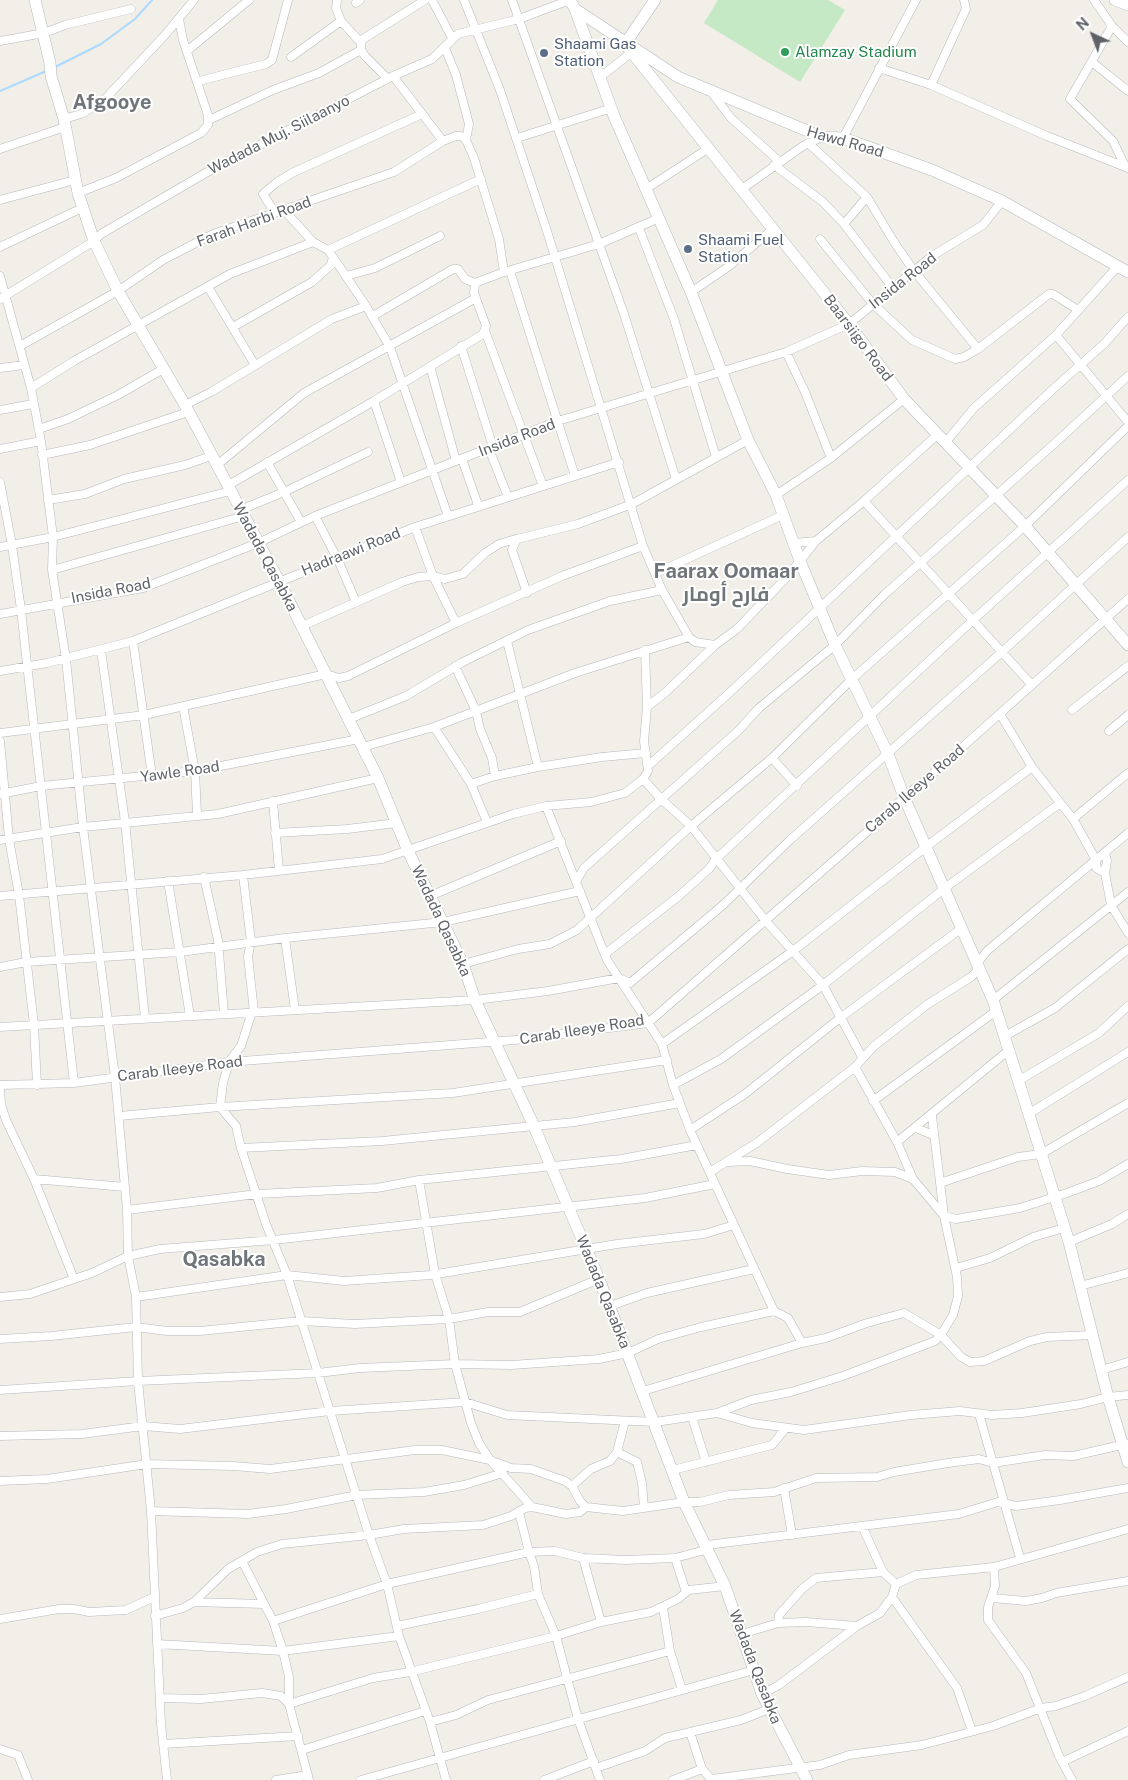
<!DOCTYPE html>
<meta charset="utf-8">
<style>
body{margin:0}
#map{position:relative;width:1128px;height:1780px;overflow:hidden;background:#f1efe8;font-family:"Public Sans",sans-serif}
canvas{display:block}
.north{position:absolute;left:1068px;top:10px;width:50px;height:50px;-webkit-text-stroke:4px #fff;paint-order:stroke;rotate:317deg;font-size:14px;font-weight:700;line-height:20px;text-align:center;color:#5f6368}
.north::after{content:'';display:block;margin:auto;width:18px;height:22px;background:#5f6368;clip-path:polygon(50% 0,100% 100%,50% 72%,0 100%)}
</style>
<div id="map">
<canvas width="1128" height="1780"></canvas>
<div class="north">N</div>
</div>
<script>
const ctx = document.querySelector('canvas').getContext('2d');
ctx.lineJoin = 'round';
function fillPath(path, color) { ctx.fillStyle = color; ctx.fill(path, 'evenodd'); }
const toPath = rows => new Path2D(rows.map(r => 'M' + r).join(''));
function strokePath(path, color, width, dash) { ctx.strokeStyle = color; ctx.lineWidth = width; ctx.lineCap = dash ? 'butt' : 'round'; ctx.setLineDash(dash || []); ctx.stroke(path); }
function label(font, color, halo, rows, align = 'center') {
  ctx.font = font + ' "Public Sans",Cairo,sans-serif'; ctx.lineWidth = 4; ctx.setLineDash([]); ctx.textBaseline = 'middle'; ctx.strokeStyle = halo; ctx.fillStyle = color; for (const [text, x, y, turn = 0] of rows) {
    ctx.save(); ctx.translate(x, y); ctx.rotate((+turn || 0) * Math.PI / 180); ctx.textAlign = isNaN(turn) ? turn : align; if (halo) ctx.strokeText(text, 0, 0); ctx.fillText(text, 0, 0); ctx.restore();
  }
}
const green = toPath([
 [718,0,828,0,845,10,800,82,704,23]
]);
const stream = toPath([
 [55,67,101,44,135,19,152,0],
 [0,91,46,71]
]);
const street = toPath([
 [337,0,336,8,341,21,361,43],
 [432,0,452,38],
 [464,0,500,90,547,231,643,546,662,590,689,637,695,642,715,645,737,629,786,578,816,541,864,501,937,435],
 [512,0,624,314,676,479],
 [1094,0,1112,26,1128,42],
 [356,3,360,0],
 [1112,26,1070,99,1113,141,1125,166],
 [0,41,44,33,65,25,131,9],
 [445,48,456,75,469,124,466,140],
 [187,51,249,0],
 [291,57,341,21],
 [1092,62,1128,91],
 [879,68,931,85,1047,136,1128,168],
 [393,76,443,141],
 [599,78,632,52],
 [388,79,365,56,361,50,361,43,363,39,425,0],
 [199,81,266,64,272,60,288,0],
 [931,85,966,9,964,0],
 [712,93,731,118,780,162],
 [64,119,81,114,104,100,165,35,194,0],
 [209,120,273,90,319,73,361,50],
 [517,138,612,108],
 [843,138,916,0],
 [808,143,867,197,894,242,914,271,978,349],
 [0,149,65,127],
 [774,165,823,202,844,224,893,288],
 [646,189,709,148],
 [742,189,803,146,822,137],
 [78,193,116,178,201,133,208,125,208,115,183,40,179,19],
 [0,200,75,180],
 [284,210,313,242],
 [275,213,263,194,276,183,292,173,422,114],
 [844,224,867,197],
 [639,228,674,319,716,457],
 [820,239,873,304,912,340,955,359,964,357,978,349,1049,294,1053,294,1078,310],
 [0,247,82,208],
 [328,250,481,179],
 [333,257,366,306],
 [510,271,575,476],
 [0,276,31,388,41,441,53,537,52,570,66,659,83,827,115,1077,127,1210,128,1256,136,1297,138,1381,151,1511,161,1724,167,1780],
 [346,276,375,268,440,236],
 [208,287,255,365],
 [691,292,728,267,773,229],
 [0,299,94,241,101,234,209,171,393,76,432,59,458,34,519,19,570,0],
 [373,316,453,269,458,269,465,279,475,283,504,272,599,244,659,218],
 [485,331,543,486],
 [1056,335,1128,422],
 [20,346,118,291,163,260,213,234,394,172,443,141,456,136,461,136,466,140,474,158,499,239,504,272],
 [461,346,493,447],
 [786,352,805,392,831,458],
 [430,366,456,461],
 [0,368,24,365],
 [31,388,74,361,230,274,313,242,328,250,333,257,331,265,312,282,233,327],
 [374,401,401,482],
 [185,405,211,392,332,319,366,306,390,347,448,516],
 [0,410,33,404],
 [39,429,68,419,118,395,163,369],
 [945,443,974,408,1056,335,1118,266],
 [0,449,41,441],
 [489,449,508,497],
 [42,455,90,445,188,412],
 [462,459,478,505],
 [267,462,301,522],
 [216,466,304,393,476,298],
 [0,482,12,545,21,610,74,1083],
 [227,486,374,401,483,334,486,326,474,293,475,283],
 [776,495,831,458,904,399],
 [48,500,85,494,124,479,185,465,211,456],
 [864,501,1032,685],
 [240,510,284,492,368,452],
 [315,516,338,560,356,602],
 [415,527,433,576,456,623],
 [794,543,816,541],
 [0,547,53,537,230,491],
 [52,570,244,516],
 [656,573,783,515],
 [527,593,512,550,517,539,578,524,632,504,748,440],
 [0,614,143,588,258,543,315,516,558,421,786,352,849,324,932,256,983,225,1002,201],
 [302,626,402,582,418,577,433,576,445,579,463,574,485,553,499,544,516,539],
 [133,641,152,776],
 [507,641,538,767],
 [101,650,125,822,145,1018],
 [455,666,476,711,480,729,492,758,495,776],
 [0,671,47,663,133,641,415,527,619,462],
 [183,706,195,771,197,814],
 [647,707,666,692,715,645],
 [1072,710,1128,666],
 [1000,714,1032,767,1073,819,1096,860,1096,868,1105,873,1111,905,1128,933],
 [349,719,406,696,463,662,528,630,610,601,662,590],
 [434,727,471,784,487,822],
 [1109,731,1128,715],
 [0,733,144,715,326,674,339,678,348,676,456,623,562,576,643,546],
 [0,741,9,839,19,895,34,1025,37,1085],
 [363,747,434,727,575,673,689,637],
 [772,758,797,786],
 [648,766,727,695,1052,390,1105,343,1128,317],
 [643,779,661,799,691,826,765,920,823,985,862,1057],
 [471,784,495,776,538,767,602,757,646,753],
 [0,794,41,786,195,771,359,739],
 [273,801,279,871],
 [1073,819,1128,773],
 [275,833,347,829,397,823],
 [0,840,83,827,218,814,378,778],
 [1105,873,1107,861,1105,853],
 [243,875,251,942,248,956,254,1012],
 [204,877,218,940,224,1014],
 [577,880,584,868,739,730,759,708,835,645,885,594,1054,444,1128,376],
 [168,881,190,1016],
 [0,896,243,875,382,859,513,814,546,806,591,802,625,793,643,779,648,771,644,741,647,707,645,650],
 [430,896,561,841],
 [285,938,295,1010],
 [605,954,680,895,709,869,716,859,972,621,1128,480],
 [463,964,518,949,550,944,577,930,691,826,772,758,852,679,1025,526,1128,426],
 [0,967,26,962,180,952,285,938,443,922,580,891],
 [993,1000,1128,892],
 [252,1012,241,1046,229,1062,223,1083,220,1107,236,1126,241,1148,266,1224,287,1275,369,1535,387,1584,399,1636,430,1722,446,1780],
 [0,1027,475,1000,548,991,619,978,630,983,723,905,790,840,1003,651,1128,537],
 [1005,1036,1055,1008,1128,949],
 [662,1044,793,951,927,846,1032,767],
 [855,1067,897,1142,913,1179],
 [1018,1081,1099,1033,1128,1006],
 [0,1085,74,1083,229,1062,515,1040,648,1023,892,810,904,797,929,777,1128,599],
 [673,1085,721,1059,823,985,945,888,1059,804],
 [0,1088,1,1104,6,1120,34,1179,74,1279],
 [873,1101,996,1011],
 [1030,1113,1128,1052],
 [119,1116,220,1107,453,1093,667,1060],
 [916,1128,933,1135],
 [690,1130,745,1094,840,1018,962,928],
 [897,1142,1009,1050],
 [241,1148,382,1141,575,1122,680,1103],
 [728,1162,750,1161,787,1169,829,1175,862,1171,895,1172,913,1179,944,1216,956,1219,1020,1208,1067,1193,1099,1181,1128,1164],
 [710,1172,758,1142,855,1067,874,1046,928,1004,971,977,977,971,977,963,988,950,1128,833],
 [34,1179,125,1187],
 [419,1180,435,1274,449,1319,455,1364,471,1423,479,1443,490,1460,511,1468,531,1469,565,1481,572,1486,580,1501,586,1507,623,1511,684,1502,700,1502,729,1495,774,1492,816,1478,877,1477,894,1472,948,1463,979,1459,993,1463,1045,1455,1073,1456,1126,1444],
 [940,1183,1018,1157,1041,1154,1128,1103],
 [127,1210,257,1194,377,1188,419,1180,621,1159,697,1145],
 [1069,1242,1112,1224,1128,1214],
 [956,1268,990,1258,1033,1237,1064,1228],
 [1080,1286,1128,1273],
 [0,1297,30,1294,92,1273,128,1256,160,1249,274,1240,645,1198,715,1184],
 [136,1297,287,1275,344,1281,431,1275,617,1244,704,1234,734,1225],
 [610,1306,647,1293,754,1269],
 [774,1311,788,1318,802,1343,826,1338,867,1323,904,1313,941,1335,961,1357,970,1362,984,1361,1030,1341,1047,1337,1092,1335],
 [0,1339,51,1336,136,1327,167,1331,200,1331,301,1321,355,1324,449,1319,488,1312,520,1312,599,1279],
 [1101,1370,1128,1362],
 [0,1390,138,1381,318,1373,360,1368,455,1364,511,1365,599,1359,628,1353,658,1339,701,1327,774,1311,690,1130,673,1085,662,1044,607,960,546,806],
 [643,1391,802,1343],
 [717,1413,752,1423,804,1430,911,1415,960,1411,992,1415,1022,1413,1081,1404,1108,1397,1128,1395],
 [979,1414,1020,1558],
 [692,1417,706,1462],
 [0,1436,82,1434,143,1426,180,1429,330,1411,465,1402,507,1415,655,1422,717,1413,751,1400,791,1392,843,1376,935,1341,941,1335,953,1315,958,1296,957,1277,944,1216,932,1116],
 [617,1452,637,1462,642,1483,644,1508],
 [673,1470,772,1445,786,1428],
 [0,1481,47,1479,147,1464,233,1466,270,1469,415,1450,442,1450,490,1460,532,1507],
 [572,1486,591,1469,610,1461,617,1452,625,1421],
 [784,1488,792,1535],
 [151,1511,248,1514,286,1509,357,1495,424,1492,464,1485,503,1473],
 [519,1512,529,1552,555,1551,583,1558,626,1560,675,1558,709,1549],
 [862,1526,883,1572,896,1584,916,1575,994,1567,1128,1529],
 [707,1545,959,1514,998,1502,1016,1506,1060,1500,1128,1488],
 [583,1558,601,1622],
 [675,1558,686,1592],
 [242,1561,273,1621,283,1651,289,1677,289,1704,309,1780],
 [994,1567,995,1586,988,1607,988,1620,1026,1673,1059,1756,1072,1780],
 [892,1597,957,1688,972,1731],
 [992,1598,1026,1601,1042,1598,1056,1593,1128,1581],
 [194,1602,264,1604],
 [663,1608,670,1651,682,1690],
 [155,1616,183,1608,194,1602,228,1569,257,1552,282,1544,369,1535,404,1529,483,1525,511,1516,525,1508,532,1507,566,1514,580,1512,586,1507],
 [0,1619,59,1609,74,1609,89,1612,126,1610,154,1597],
 [273,1621,387,1584,529,1552,534,1566,538,1594],
 [778,1623,779,1615,802,1589,816,1578,883,1572],
 [397,1626,478,1609,538,1594,556,1636,578,1719,600,1780],
 [742,1634,778,1623,806,1622,857,1626],
 [157,1644,283,1651,399,1636],
 [762,1694,779,1685,857,1626,880,1613,892,1597,896,1584],
 [160,1698,201,1699,262,1693,281,1696,289,1704,373,1678,410,1672,556,1636,601,1622,651,1612,678,1599,689,1590,725,1586],
 [430,1722,456,1715,488,1700,670,1651],
 [690,1732,702,1769,712,1780],
 [163,1744,298,1736],
 [0,1749,18,1755,28,1780],
 [302,1750,425,1711],
 [1062,1762,1128,1731],
 [596,1768,645,1751,665,1738,741,1720,769,1709],
 [712,1779,820,1765,849,1755,922,1745,993,1726,1041,1708,1056,1706,1085,1696,1128,1677],
 [276,1780,308,1775],
 [361,1780,754,1670],
 [544,1780,594,1761],
 [673,1780,702,1769]
]);
const secondary = toPath([
 [35,0,50,63,51,76,64,119,78,193,94,241,118,291,185,405,279,581,378,778,408,851,463,964,475,1000,533,1124,599,1279,684,1502,725,1586,762,1694,807,1780],
 [570,0,575,9,678,77,822,137,843,138,932,170,1002,201,1128,272],
 [655,0,625,44,849,324,904,399,1025,526,1128,645],
 [1115,0,1128,5],
 [575,9,614,116,691,292,748,440,776,495,800,561,835,645,888,754,904,797,993,1000,1069,1242,1108,1397,1128,1462]
]);
const markers = [
 [785,52,5,"#2e9e5b"],
 [544,53,5,"#5c6f8a"],
 [688,249,5,"#5c6f8a"]
];
const serviceNames = [
 ["Shaami Gas",554,44],
 ["Station",554,61],
 ["Shaami Fuel",698,240],
 ["Station",698,257]
];
const leisureNames = [
 ["Alamzay Stadium",795,52]
];
const streetNames = [
 ["Wadada Muj. Siilaanyo",279,135,-27],
 ["Hawd Road",845,142,16],
 ["Farah Harbi Road",254,222,-20],
 ["Insida Road",903,281,-38],
 ["Baarsiigo Road",858,338,53],
 ["Insida Road",517,438,-21],
 ["Hadraawi Road",351,552,-22],
 ["Wadada Qasabka",265,557,62],
 ["Insida Road",111,591,-11],
 ["Yawle Road",180,772,-8],
 ["Carab Ileeye Road",915,789,-41],
 ["Wadada Qasabka",441,921,65],
 ["Carab Ileeye Road",582,1030,-9],
 ["Carab Ileeye Road",180,1069,-7],
 ["Wadada Qasabka",603,1292,68],
 ["Wadada Qasabka",755,1667,69]
];
const districtNames = [
 ["Afgooye",112,103],
 ["Faarax Oomaar",726,572],
 ["فارح أومار",726,595],
 ["Qasabka",224,1260]
];
fillPath(green, '#c5e8c5');
strokePath(stream, '#aadaff', 2);
strokePath(street, '#b5b8bc', 9);
strokePath(secondary, '#b6babf', 12);
strokePath(street, '#fff', 8);
strokePath(secondary, '#fff', 11);
for (const [x, y, r, color] of markers) { const dot = new Path2D(); dot.arc(x, y, r, 0, 2 * Math.PI); ctx.fillStyle = color; ctx.fill(dot); strokePath(dot, '#fff', 2); }
label('15px', '#4e5e75', '#fff', serviceNames, 'left');
label('15px', '#27864d', '#fff', leisureNames, 'left');
label('15px', '#5f6368', '#fff', streetNames);
label('bold 20px', '#70757a', '#fff', districtNames);
</script>
